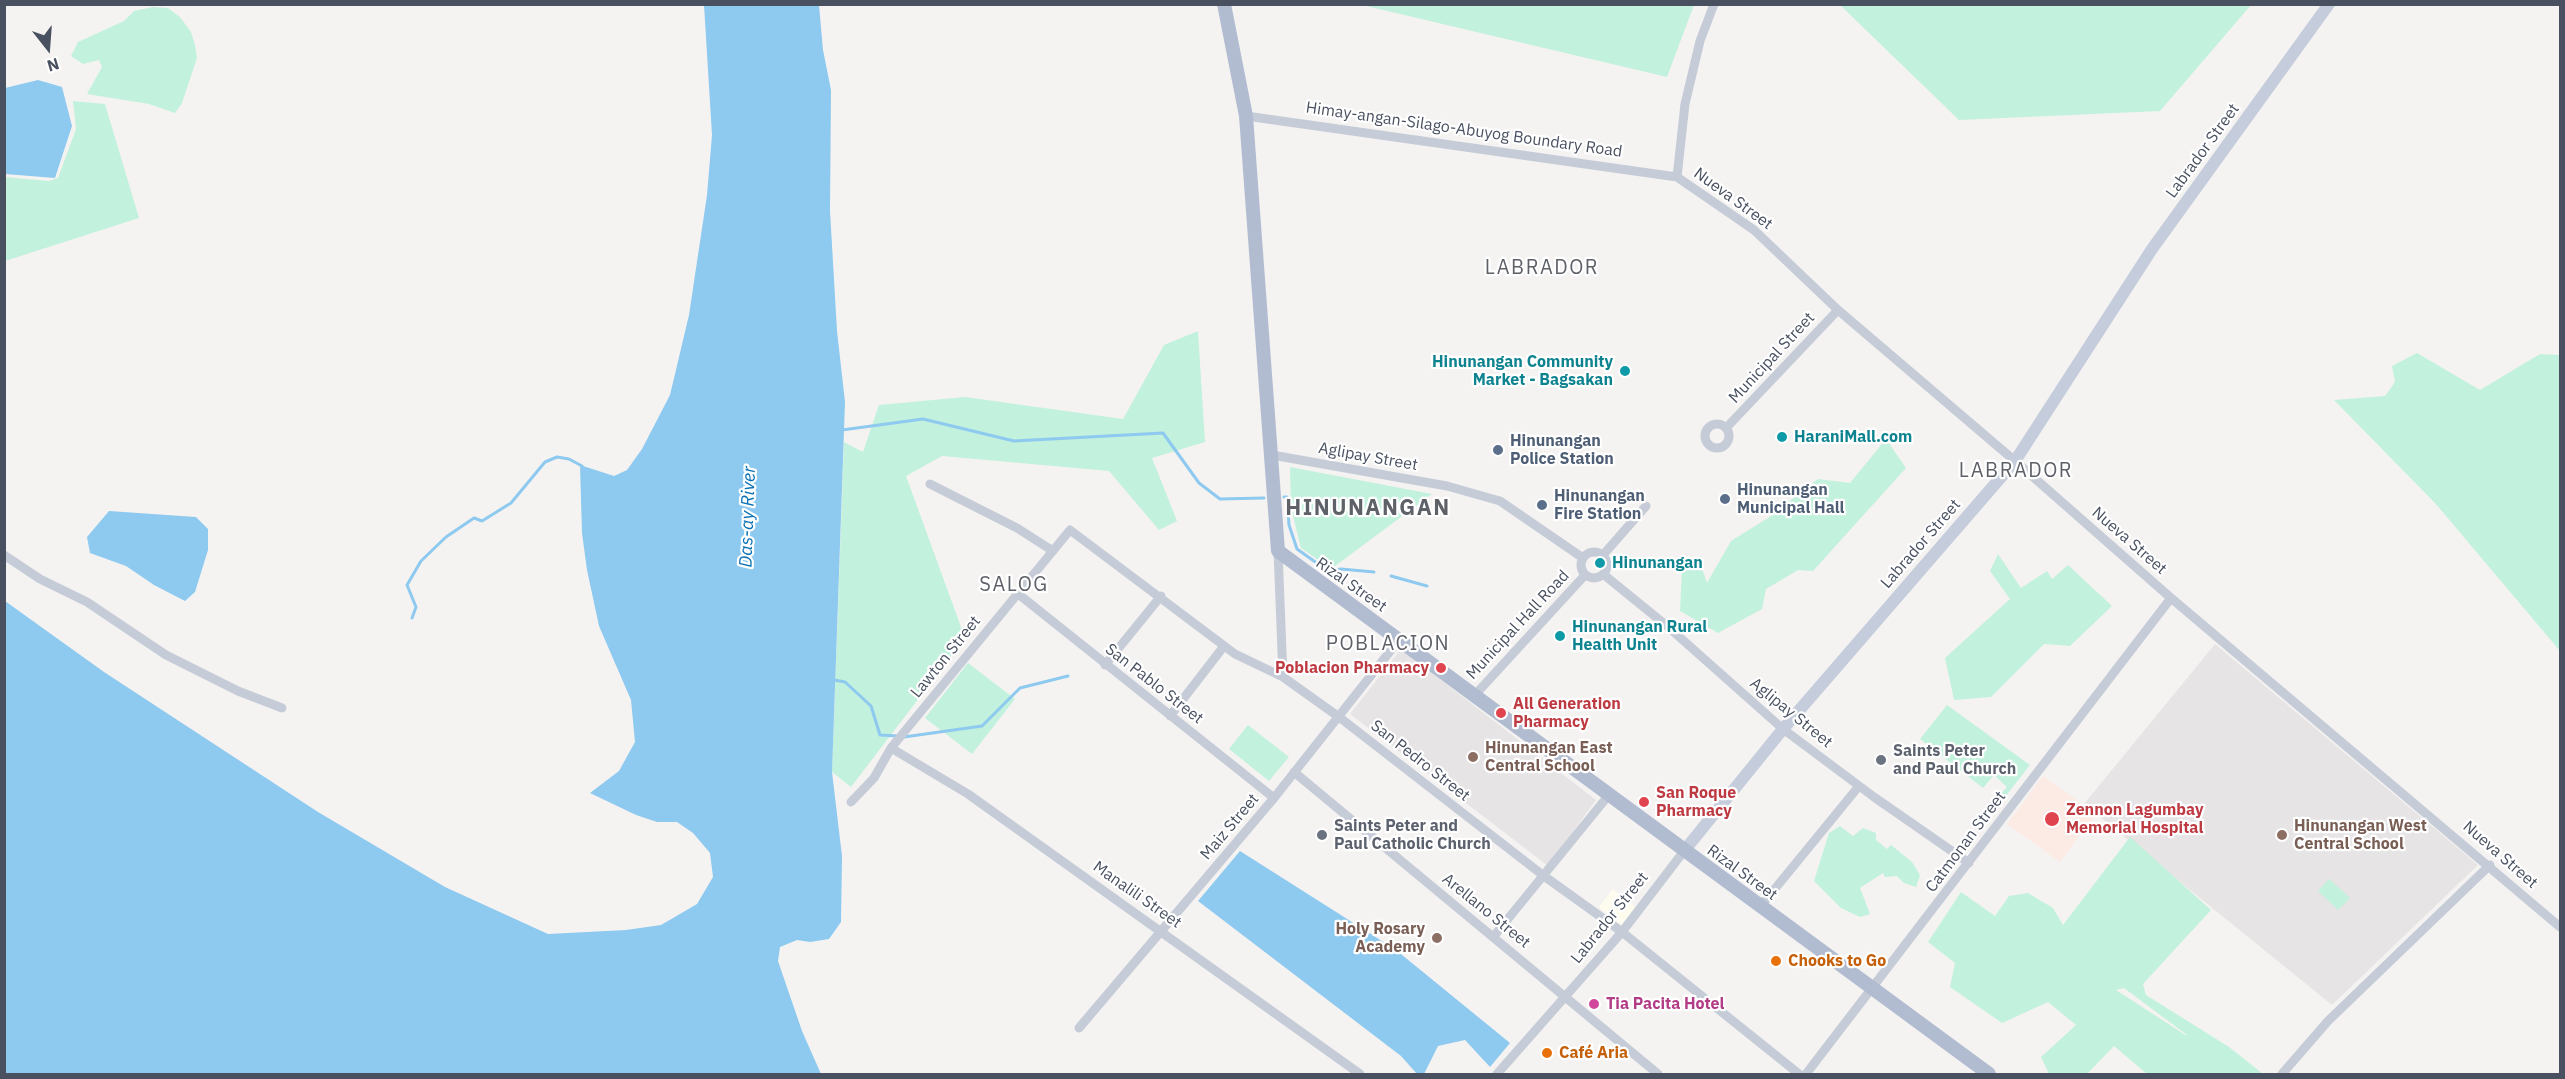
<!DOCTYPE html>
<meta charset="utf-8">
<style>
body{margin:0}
#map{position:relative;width:2565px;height:1079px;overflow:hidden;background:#f5f3f2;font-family:"IBM Plex Sans",sans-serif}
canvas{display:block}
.frame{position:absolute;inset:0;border:6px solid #495161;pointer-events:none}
.north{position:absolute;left:18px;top:18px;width:60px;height:60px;-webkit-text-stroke:4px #fff;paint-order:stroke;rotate:163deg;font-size:16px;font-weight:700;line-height:24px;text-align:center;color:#495161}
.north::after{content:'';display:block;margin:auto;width:21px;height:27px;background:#495161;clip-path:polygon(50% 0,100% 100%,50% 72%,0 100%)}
</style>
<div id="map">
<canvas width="2565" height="1079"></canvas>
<div class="frame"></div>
<div class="north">N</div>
</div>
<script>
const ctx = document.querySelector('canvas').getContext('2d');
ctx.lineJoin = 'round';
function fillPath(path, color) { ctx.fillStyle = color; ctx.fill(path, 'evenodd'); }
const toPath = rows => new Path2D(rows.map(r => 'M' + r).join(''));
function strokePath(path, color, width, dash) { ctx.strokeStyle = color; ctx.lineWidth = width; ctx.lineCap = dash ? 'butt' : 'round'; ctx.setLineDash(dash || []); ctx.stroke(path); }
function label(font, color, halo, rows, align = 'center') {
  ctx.font = font + ' "IBM Plex Sans",sans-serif'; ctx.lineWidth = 4.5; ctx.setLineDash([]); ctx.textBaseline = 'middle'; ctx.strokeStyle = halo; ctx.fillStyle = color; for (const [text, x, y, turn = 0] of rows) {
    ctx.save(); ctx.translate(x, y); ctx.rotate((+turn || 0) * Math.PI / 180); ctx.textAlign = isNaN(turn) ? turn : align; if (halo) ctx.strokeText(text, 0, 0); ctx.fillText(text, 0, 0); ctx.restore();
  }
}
const commercial = toPath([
 [1613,889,1637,909,1623,926,1599,907]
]);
const education = toPath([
 [2215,644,2478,865,2332,1005,2084,804],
 [1401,649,1596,800,1548,866,1350,714]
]);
const medical = toPath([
 [2043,776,2096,814,2060,862,2007,824]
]);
const green = toPath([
 [1362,5,1694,5,1667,77],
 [1840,5,2251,5,2160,111,1959,120],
 [153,7,168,8,180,17,191,32,195,45,197,58,182,103,175,113,149,104,87,94,102,67,99,60,83,64,71,56,78,42,124,21,134,11],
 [73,101,105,104,139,218,5,261,5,177,49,181,58,178,76,129],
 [1198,331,1205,442,1152,458,1177,521,1159,530,1109,471,942,456,906,476,965,638,851,787,832,772,844,442,863,452,879,405,965,397,1123,419,1164,345],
 [2417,353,2480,390,2540,354,2560,355,2560,651,2435,503,2334,400,2385,396,2395,382,2392,366],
 [1886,439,1906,468,1813,571,1798,570,1766,589,1762,609,1718,633,1680,611,1682,568,1699,560,1707,583,1731,541,1768,518,1818,479,1850,483],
 [1290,467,1432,494,1331,569,1301,548,1291,508],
 [1998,554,2021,588,2047,571,2052,579,2068,565,2112,606,2070,646,2044,644,1991,697,1954,700,1945,658,2010,599,1990,571],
 [968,663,1015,699,972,754,925,718],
 [1947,705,2030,765,2001,802,1997,798,2007,787,1994,775,1983,788,1920,739],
 [1248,725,1289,757,1269,781,1229,749],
 [1840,826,1853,836,1863,828,1876,833,1876,840,1887,849,1891,845,1912,862,1920,875,1916,887,1904,883,1897,876,1885,877,1883,873,1860,888,1870,914,1860,917,1841,908,1814,881,1829,833],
 [2130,837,2211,910,2143,984,2146,995,2229,1047,2263,1074,2147,1074,2114,1046,2087,1074,2049,1074,2041,1057,2076,1025,2048,1002,2002,1023,1950,987,1955,963,1928,942,1961,892,1995,916,2009,896,2028,893,2053,908,2063,925],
 [2124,988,2187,1035,2187,1036,2116,990],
 [2329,879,2350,898,2338,910,2318,891]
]);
const water = toPath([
 [704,5,819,5,823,50,831,90,830,211,837,331,845,402,832,772,842,856,841,922,829,939,810,942,797,940,780,947,778,961,802,1031,821,1074,5,1074,5,601,104,672,318,812,445,887,548,934,626,930,661,925,697,904,713,877,710,853,693,833,677,822,657,822,636,815,590,793,619,771,635,742,631,700,599,626,587,570,582,533,580,465,614,476,627,470,642,449,670,395,689,315,707,195,712,135],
 [38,80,62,87,72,126,55,178,5,174,5,88],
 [109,511,196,517,208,529,208,550,195,592,185,601,154,585,126,566,90,553,87,537],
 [1240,851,1396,950,1510,1043,1490,1067,1465,1040,1438,1046,1424,1074,1417,1074,1401,1056,1198,901]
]);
const stream = toPath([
 [842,430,923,419,1014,441,1163,433,1199,483,1220,499,1264,498],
 [1284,497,1287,497,1289,525,1297,549,1328,571,1341,569,1374,572],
 [1391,576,1427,586],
 [412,618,416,607,407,585,421,561,446,537,474,518,482,521,511,503,545,462,557,457,569,459,582,466],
 [834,680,845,682,871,706,880,735,898,736],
 [904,737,982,726,1020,688,1068,676]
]);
const street = toPath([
 [1246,116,1677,177,1754,230,1838,310,2015,461,2171,598,2560,927],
 [1677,177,1685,104,1700,41,1714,4],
 '1705 436a12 12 0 1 1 24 0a12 12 0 1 1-24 0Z',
 [1727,427,1838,310],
 [1272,455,1447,486,1500,501,1583,558],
 [930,484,1017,528,1053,551],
 [1278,551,1283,677],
 '1581 565a13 13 0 1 1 26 0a13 13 0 1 1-26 0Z',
 [4,555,40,579,87,602,166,655,238,691,282,708],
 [1603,555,1646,506],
 [1603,574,1667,626,1783,729,1874,797,1969,863],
 [1017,593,1274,798],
 [1105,665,1161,596],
 [1474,696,1585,575],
 [1170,716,1224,646],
 [891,748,968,794,1360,1074],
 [1294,772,1658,1074],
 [851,802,874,778,891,748,1070,530,1235,654,1283,677,1339,717,1544,876,1622,932,1799,1074],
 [1760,907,1859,786],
 [1494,936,1608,796],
 [1079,1028,1274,798,1399,640],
 [1497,1074,1622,932,1684,851],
 [1806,1074,2171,598],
 [2282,1074,2328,1021,2490,865]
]);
const secondary = toPath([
 [1684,851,1783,729,2015,461,2152,249,2329,4]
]);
const primary = toPath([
 [1224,4,1246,116,1278,551,1989,1074]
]);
const markers = [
 [1625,371,6,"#0f9aa8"],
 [1782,437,6,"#0f9aa8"],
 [1498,450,6,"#5c6f8a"],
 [1725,499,6,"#5c6f8a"],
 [1542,505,6,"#5c6f8a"],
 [1600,563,6,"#0f9aa8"],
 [1560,636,6,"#0f9aa8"],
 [1441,668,6,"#e0444e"],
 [1501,713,6,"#e0444e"],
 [1473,757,6,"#8d6e63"],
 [1881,760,6,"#6b7280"],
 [1644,802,6,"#e0444e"],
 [2052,819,8,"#e0444e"],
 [1322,835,6,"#6b7280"],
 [2282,835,6,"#8d6e63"],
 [1437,938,6,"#8d6e63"],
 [1776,961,6,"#e8710a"],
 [1594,1004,6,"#d1479c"],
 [1547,1053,6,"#e8710a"]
];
const streetNames = [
 ["Himay-angan-Silago-Abuyog Boundary Road",1464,130,8],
 ["Labrador Street",2203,151,-54],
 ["Nueva Street",1733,199,36],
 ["Municipal Street",1772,358,-47],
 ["Aglipay Street",1368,457,10],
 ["Nueva Street",2129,541,41],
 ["Labrador Street",1921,544,-49],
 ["Rizal Street",1351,585,35],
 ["Municipal Hall Road",1518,625,-47],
 ["Lawton Street",946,657,-51],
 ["San Pablo Street",1154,684,38],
 ["Aglipay Street",1791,713,39],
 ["San Pedro Street",1420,761,38],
 ["Maiz Street",1230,827,-50],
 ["Catmonan Street",1966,842,-53],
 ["Nueva Street",2500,855,41],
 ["Rizal Street",1742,873,36],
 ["Manalili Street",1137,895,35],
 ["Arellano Street",1486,911,39],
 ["Labrador Street",1610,918,-51]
];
const cultureNames = [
 ["Hinunangan Community",1613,362,"right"],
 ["Market - Bagsakan",1613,380,"right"],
 ["HaraniMall.com",1794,437],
 ["Hinunangan",1612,563],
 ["Hinunangan Rural",1572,627],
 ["Health Unit",1572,645]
];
const serviceNames = [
 ["Hinunangan",1510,441],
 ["Police Station",1510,459],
 ["Hinunangan",1737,490],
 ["Municipal Hall",1737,508],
 ["Hinunangan",1554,496],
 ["Fire Station",1554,514]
];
const healthNames = [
 ["Poblacion Pharmacy",1429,668,"right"],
 ["All Generation",1513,704],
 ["Pharmacy",1513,722],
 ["San Roque",1656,793],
 ["Pharmacy",1656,811],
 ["Zennon Lagumbay",2066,810],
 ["Memorial Hospital",2066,828]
];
const educationNames = [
 ["Hinunangan East",1485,748],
 ["Central School",1485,766],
 ["Hinunangan West",2294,826],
 ["Central School",2294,844],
 ["Holy Rosary",1425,929,"right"],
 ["Academy",1425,947,"right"]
];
const worshipNames = [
 ["Saints Peter",1893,751],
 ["and Paul Church",1893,769],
 ["Saints Peter and",1334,826],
 ["Paul Catholic Church",1334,844]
];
const foodNames = [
 ["Chooks to Go",1788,961],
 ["Café Aria",1559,1053]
];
const hotelNames = [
 ["Tia Pacita Hotel",1606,1004]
];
const waterNames = [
 ["Das-ay River",748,517,-88]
];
const quarterNames = [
 ["LABRADOR",1542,268],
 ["LABRADOR",2016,471],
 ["SALOG",1014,585],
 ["POBLACION",1388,644]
];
const districtNames = [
 ["HINUNANGAN",1368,509]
];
fillPath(commercial, '#fdfcee');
fillPath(education, '#e6e4e4');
fillPath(medical, '#fcebe5');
fillPath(green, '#c2f1dd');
fillPath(water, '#8ec9ef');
strokePath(stream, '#8ec9ef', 3);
strokePath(street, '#c6ccd7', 9);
strokePath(secondary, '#c5ccdb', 12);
strokePath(primary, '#b2bcd1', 14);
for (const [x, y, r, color] of markers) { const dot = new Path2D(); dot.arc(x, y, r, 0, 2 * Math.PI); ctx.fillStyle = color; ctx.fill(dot); strokePath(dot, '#fff', 2); }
label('16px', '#495161', '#fff', streetNames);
label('bold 16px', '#0d838f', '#fff', cultureNames, 'left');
label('bold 16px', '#4e5e75', '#fff', serviceNames, 'left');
label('bold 16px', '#be3a42', '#fff', healthNames, 'left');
label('bold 16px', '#785e54', '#fff', educationNames, 'left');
label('bold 16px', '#5b616d', '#fff', worshipNames, 'left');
label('bold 16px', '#c56008', '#fff', foodNames, 'left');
label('bold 16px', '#b23c85', '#fff', hotelNames, 'left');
label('italic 18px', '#0970b4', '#fff', waterNames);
ctx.letterSpacing = '1.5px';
label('20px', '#5e6168', '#fff', quarterNames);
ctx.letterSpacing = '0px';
ctx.letterSpacing = '1.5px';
label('bold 22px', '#5e6168', '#fff', districtNames);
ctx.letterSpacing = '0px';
</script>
